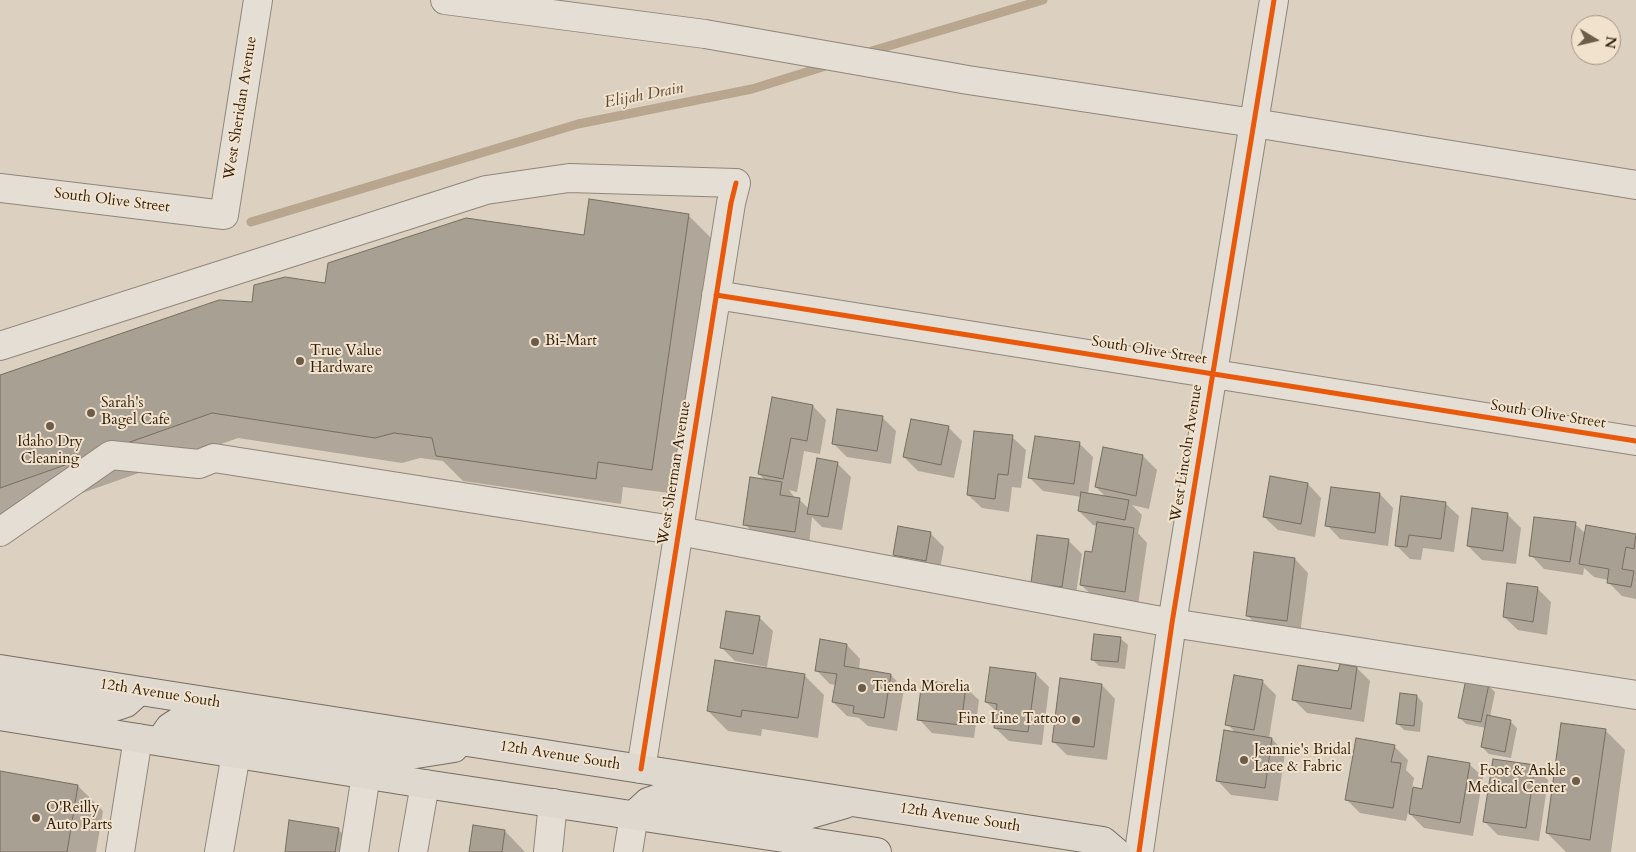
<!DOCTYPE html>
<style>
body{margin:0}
#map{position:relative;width:1636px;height:852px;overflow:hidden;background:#dcd0c0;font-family:Cardo,serif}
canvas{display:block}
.north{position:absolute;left:1571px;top:15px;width:50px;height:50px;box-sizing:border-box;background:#f1e2ce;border:1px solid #a3937e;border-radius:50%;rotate:99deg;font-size:14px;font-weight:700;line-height:20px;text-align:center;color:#2f1d07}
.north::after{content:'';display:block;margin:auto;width:18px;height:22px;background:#6c5c48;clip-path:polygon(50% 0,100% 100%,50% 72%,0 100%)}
</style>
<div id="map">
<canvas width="1636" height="852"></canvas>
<div class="north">N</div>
</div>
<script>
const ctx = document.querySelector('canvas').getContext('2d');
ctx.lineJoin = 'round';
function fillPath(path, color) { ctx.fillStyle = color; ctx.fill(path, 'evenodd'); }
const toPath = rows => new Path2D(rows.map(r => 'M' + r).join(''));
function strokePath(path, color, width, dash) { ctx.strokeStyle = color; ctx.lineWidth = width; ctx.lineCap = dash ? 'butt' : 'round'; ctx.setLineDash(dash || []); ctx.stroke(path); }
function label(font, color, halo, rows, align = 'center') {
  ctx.font = font + ' Cardo,serif'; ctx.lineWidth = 4; ctx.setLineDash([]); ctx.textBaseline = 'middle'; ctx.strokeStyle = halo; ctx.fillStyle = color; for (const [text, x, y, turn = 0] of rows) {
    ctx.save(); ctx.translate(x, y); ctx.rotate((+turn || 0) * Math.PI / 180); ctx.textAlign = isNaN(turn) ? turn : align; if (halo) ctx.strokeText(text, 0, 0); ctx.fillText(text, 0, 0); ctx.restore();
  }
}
const shadow = toPath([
 [688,215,714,241,677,494,623,487,621,504,463,481,443,461,420,458,402,463,238,438,0,522,0,376,326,284,585,236],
 [813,406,826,420,820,454,804,451,797,492,789,490,795,498,799,499,809,509,837,463,851,477,842,530,822,527,812,517,809,545,758,538,745,524,766,481,759,474],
 [882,417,896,431,891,464,847,457,834,444],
 [948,427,962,441,954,478,918,471,904,457],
 [1012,437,1026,450,1021,488,1012,487,1009,512,982,508,968,495],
 [1079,443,1093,457,1088,494,1106,497,1096,487,1104,449,1143,456,1157,470,1149,509,1132,505,1142,515,1138,533,1147,543,1138,605,1095,598,1081,585,1093,554,1097,526,1093,525,1079,511,1082,497,1043,491,1030,478],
 [1308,484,1321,498,1315,537,1278,530,1264,517],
 [1380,494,1393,508,1388,546,1340,539,1327,525],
 [1445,503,1459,516,1454,552,1423,548,1421,560,1410,559,1396,545],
 [1507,514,1521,528,1516,564,1482,560,1468,546],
 [1575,524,1586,534,1587,527,1636,535,1636,599,1622,596,1608,582,1608,580,1594,577,1584,568,1583,575,1544,569,1531,555],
 [930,533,944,547,939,574,908,568,894,555],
 [1068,540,1082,554,1075,600,1032,582],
 [1295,559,1308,573,1300,634,1261,629,1247,615],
 [1537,588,1551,602,1547,635,1518,630,1504,617],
 [760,618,773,631,767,667,735,661,721,647],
 [1095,635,1121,639,1128,645,1125,669,1099,666,1092,659],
 [847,645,860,659,859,670,891,675,904,689,897,731,868,726,859,718,847,716,833,702,836,685,830,684,816,670],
 [1357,668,1370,681,1364,722,1307,713,1294,700,1340,672],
 [1036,674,1049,687,1042,745,1009,741,995,728,997,712,986,702],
 [804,675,824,695,818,738,762,729,761,736,728,731,708,711],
 [1263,682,1276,695,1269,738,1272,739,1285,753,1278,801,1231,795,1218,781,1236,733,1227,724],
 [1102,685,1115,699,1107,760,1067,755,1053,741],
 [1488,685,1495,692,1490,717,1510,721,1517,728,1511,758,1489,754,1482,747,1486,728,1466,724,1459,717],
 [965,687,979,700,974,738,932,733,919,719],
 [1417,696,1423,703,1420,732,1404,730,1397,723],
 [1605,730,1625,750,1611,852,1566,852,1547,833],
 [1394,746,1408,760,1406,770,1414,778,1412,788,1423,790,1469,764,1483,777,1473,836,1424,828,1408,812,1406,821,1360,813,1346,799],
 [1534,767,1548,780,1539,841,1498,835,1484,821],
 [0,773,78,786,103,811,96,852,0,852],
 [338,829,358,849,358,852,286,852],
 [505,831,525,852,470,852]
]);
const stream = toPath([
 [865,53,1043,0],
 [251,222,578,124,752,89,829,65]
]);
const building = toPath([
 [589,199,689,214,652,470,598,462,596,479,436,456,432,438,394,433,375,438,212,413,0,488,0,375,219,300,252,302,254,285,285,277,325,283,328,263,466,218,584,235,589,199],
 [772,397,813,405,807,441,791,438,783,479,758,474,772,397],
 [837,409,883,416,877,451,832,444,837,409],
 [911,419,949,426,941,465,903,457,911,419],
 [974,431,1013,435,1008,475,998,474,995,499,967,495,974,431],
 [1035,436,1080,442,1074,484,1028,478,1035,436],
 [1103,447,1143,455,1136,496,1095,487,1103,447],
 [817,458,838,462,828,517,807,514,817,458],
 [1270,476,1308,483,1301,524,1263,517,1270,476],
 [750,477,782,482,780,495,800,498,795,532,743,525,750,477],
 [1331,487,1380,493,1375,533,1325,526,1331,487],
 [1081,492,1129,500,1125,520,1078,511,1081,492],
 [1401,496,1446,502,1441,539,1409,535,1407,547,1395,546,1401,496],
 [1472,508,1508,513,1503,551,1467,546,1472,508],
 [1534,517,1576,522,1570,562,1529,556,1534,517],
 [1097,522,1134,528,1125,592,1080,585,1085,551,1092,552,1097,522],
 [1586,525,1636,534,1634,549,1626,547,1622,569,1634,571,1631,587,1607,583,1609,569,1579,564,1586,525],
 [898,526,931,532,926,561,893,555,898,526],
 [1037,535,1069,539,1062,587,1031,583,1037,535],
 [1254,552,1295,558,1287,621,1246,616,1254,552],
 [1507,583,1538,587,1533,622,1503,617,1507,583],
 [726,611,760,616,753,654,720,648,726,611],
 [1094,634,1121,637,1118,662,1091,660,1094,634],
 [820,639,847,644,844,666,891,674,884,718,853,713,854,706,832,702,837,674,815,671,820,639],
 [715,660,805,674,798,718,742,710,741,717,707,711,715,660],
 [1340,664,1357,667,1351,709,1292,700,1298,665,1338,671,1340,664],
 [990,667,1036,673,1028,732,994,728,997,704,985,702,990,667],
 [1234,675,1263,680,1254,730,1225,725,1234,675],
 [1060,678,1102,684,1094,747,1052,742,1060,678],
 [1466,679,1489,684,1481,722,1458,718,1466,679],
 [922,680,966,686,961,725,917,720,922,680],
 [1400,693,1417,695,1414,726,1396,724,1400,693],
 [1487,715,1511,720,1505,752,1481,747,1487,715],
 [1561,723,1606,729,1590,840,1546,833,1561,723],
 [1224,730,1272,738,1265,788,1216,781,1224,730],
 [1356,738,1395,745,1391,762,1401,763,1393,808,1345,800,1356,738],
 [1428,756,1470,763,1460,823,1409,814,1413,787,1422,789,1428,756],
 [1493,759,1535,765,1526,828,1483,822,1493,759],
 [0,771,78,785,67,852,0,852,0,771],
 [289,820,339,828,335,852,285,852,289,820],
 [473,825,505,830,502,852,469,852,473,825]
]);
const minor = toPath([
 [445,0,705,34,968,80,1254,123,1636,185],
 [0,188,224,215,258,0],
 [716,295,1636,441],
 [0,346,486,190,569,178,736,183,731,203,641,769],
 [0,532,111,455,199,464,214,458,679,531,1172,623,1636,695],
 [120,852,138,738],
 [219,852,236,754],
 [354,852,366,775],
 [413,852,425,784],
 [548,852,553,803],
 [628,852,634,815],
 [1139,852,1172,623,1274,0]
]);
const major = toPath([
 [0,669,1103,841,1116,852],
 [0,694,100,707,114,707,126,703,139,691],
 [0,716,425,784,877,852],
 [160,741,170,727,178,722,189,721,410,755,454,748],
 [634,815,648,802,665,796,800,817,845,804]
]);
const cycleway = toPath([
 [716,295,1636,441],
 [641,769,731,203,736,183],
 [1139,852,1172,623,1274,0]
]);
const markers = [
 [535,342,5,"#6c5c48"],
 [300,361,5,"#6c5c48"],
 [91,413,5,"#6c5c48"],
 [50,426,5,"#6c5c48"],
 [862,688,5,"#6c5c48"],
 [1076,720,5,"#6c5c48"],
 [1244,760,5,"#6c5c48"],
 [1576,781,5,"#6c5c48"],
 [36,818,5,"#6c5c48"]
];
const streetNames = [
 ["West Sheridan Avenue",241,108,-81],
 ["South Olive Street",112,201,7],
 ["South Olive Street",1149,351,9],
 ["South Olive Street",1548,415,9],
 ["West Lincoln Avenue",1187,453,-81],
 ["West Sherman Avenue",675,473,-81],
 ["12th Avenue South",160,694,9],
 ["12th Avenue South",560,756,9],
 ["12th Avenue South",960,818,9]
];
const poiNames = [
 ["Bi-Mart",545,342],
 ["True Value",310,352],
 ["Hardware",310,369],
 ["Sarah's",101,404],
 ["Bagel Cafe",101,421],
 ["Idaho Dry",50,443,"center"],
 ["Cleaning",50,460,"center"],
 ["Tienda Morelia",872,688],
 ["Fine Line Tattoo",1066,720,"right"],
 ["Jeannie's Bridal",1254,751],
 ["Lace & Fabric",1254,768],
 ["Foot & Ankle",1566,772,"right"],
 ["Medical Center",1566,789,"right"],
 ["O'Reilly",46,809],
 ["Auto Parts",46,826]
];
const waterNames = [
 ["Elijah Drain",644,96,-11]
];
fillPath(shadow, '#0003');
strokePath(stream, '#b9a68e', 9);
fillPath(building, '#a9a094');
strokePath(building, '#766d61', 1);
strokePath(minor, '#8f867a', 30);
strokePath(major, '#766d61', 30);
strokePath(minor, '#e4ded5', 28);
strokePath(major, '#dfd8ce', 28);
strokePath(cycleway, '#e8590c', 5);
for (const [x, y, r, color] of markers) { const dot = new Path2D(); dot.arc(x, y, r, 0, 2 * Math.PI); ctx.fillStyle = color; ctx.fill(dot); strokePath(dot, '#f1e2ce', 2); }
label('15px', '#2f1d07', '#f1e2ce', streetNames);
label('15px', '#2f1d07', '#f1e2ce', poiNames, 'left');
label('italic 16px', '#5a472f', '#f1e2ce', waterNames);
</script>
